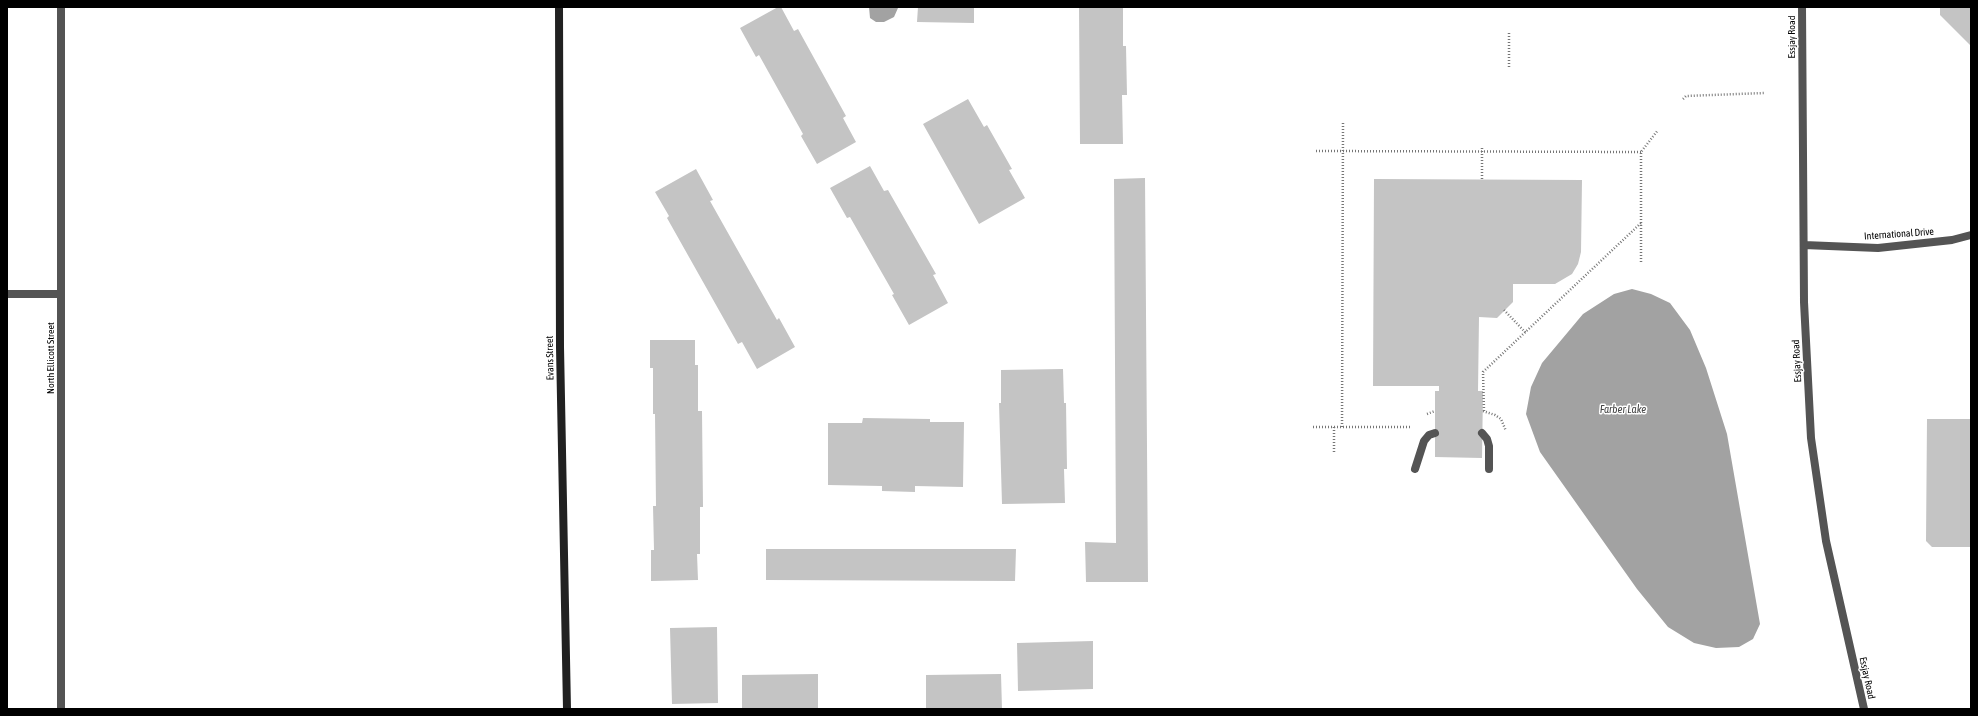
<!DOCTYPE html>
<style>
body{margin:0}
#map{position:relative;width:1978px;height:716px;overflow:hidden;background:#fff;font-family:"Asap Condensed",sans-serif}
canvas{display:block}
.frame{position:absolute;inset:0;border:8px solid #000;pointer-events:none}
</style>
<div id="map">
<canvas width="1978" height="716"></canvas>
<div class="frame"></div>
</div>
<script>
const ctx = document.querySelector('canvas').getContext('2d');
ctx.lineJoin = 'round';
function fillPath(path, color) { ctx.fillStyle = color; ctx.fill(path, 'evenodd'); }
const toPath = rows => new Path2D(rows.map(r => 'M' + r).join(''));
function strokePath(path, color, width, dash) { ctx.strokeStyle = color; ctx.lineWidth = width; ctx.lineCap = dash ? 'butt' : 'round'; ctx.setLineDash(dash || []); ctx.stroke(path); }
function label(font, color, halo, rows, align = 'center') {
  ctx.font = font + ' "Asap Condensed",sans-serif'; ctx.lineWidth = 3; ctx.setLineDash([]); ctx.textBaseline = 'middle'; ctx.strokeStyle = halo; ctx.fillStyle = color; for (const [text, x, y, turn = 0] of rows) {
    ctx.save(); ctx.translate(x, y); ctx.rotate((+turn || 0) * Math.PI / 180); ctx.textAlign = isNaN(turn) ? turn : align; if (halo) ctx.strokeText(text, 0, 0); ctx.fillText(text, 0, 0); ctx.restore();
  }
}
const water = toPath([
 [869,7,898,7,898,8,894,17,884,22,876,22,870,18],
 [1632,289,1651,294,1670,303,1690,330,1706,368,1727,434,1760,624,1753,639,1739,647,1716,648,1694,643,1668,627,1637,589,1540,452,1526,414,1531,387,1542,363,1583,314,1614,294]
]);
const building = toPath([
 [778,7,781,7,794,31,798,29,846,116,843,118,856,142,817,164,801,136,803,134,759,55,756,57,740,28],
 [918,7,974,7,974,23,917,22],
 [1079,7,1123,7,1123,46,1126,46,1127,95,1122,95,1123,144,1080,144],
 [1940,7,1971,7,1971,46,1940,15],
 [968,99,984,127,987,125,1012,169,1009,170,1025,198,979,224,923,124],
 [870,166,884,191,888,190,936,274,933,275,948,303,909,325,892,295,894,294,850,217,847,218,830,188],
 [696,169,713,200,710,201,777,320,779,318,795,347,757,369,742,342,738,344,667,218,669,216,655,192],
 [1145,178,1148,582,1086,582,1085,542,1116,543,1114,179],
 [1374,179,1582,180,1581,252,1578,264,1572,274,1555,284,1513,284,1513,302,1497,318,1479,317,1478,391,1483,391,1482,458,1435,457,1435,391,1439,391,1439,386,1373,386],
 [650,340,695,340,695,365,698,365,698,411,702,411,703,507,700,507,700,554,697,554,698,580,651,581,651,550,654,550,653,506,656,506,655,414,653,414,653,368,650,368],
 [1063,369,1064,403,1066,403,1067,469,1064,469,1065,503,1002,504,999,403,1001,403,1001,370],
 [863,418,930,419,930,422,964,422,963,487,915,486,915,492,882,491,882,486,828,485,828,423,862,423],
 [1927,419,1971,419,1971,547,1932,547,1926,541],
 [766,549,1016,549,1015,581,766,580],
 [717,627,718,703,672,704,670,628],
 [1093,641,1093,689,1018,691,1017,643],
 [818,674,818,709,742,709,742,675],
 [1001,674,1002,709,926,709,926,675]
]);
const path = toPath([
 [1509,67,1509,33],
 [1683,99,1686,96,1764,93],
 [1482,148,1482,180],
 [1316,151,1641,152],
 [1641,262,1641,152,1658,130],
 [1504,310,1526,333],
 [1483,411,1495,415,1501,419,1506,431],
 [1484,411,1483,372,1641,223],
 [1427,414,1435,411],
 [1313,427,1411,427],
 [1334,427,1334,452],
 [1342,427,1343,123]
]);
const lane = toPath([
 [1482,433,1487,439,1489,446,1489,469],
 [1415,469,1424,441,1429,435,1435,433]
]);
const street = toPath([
 [61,7,61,709],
 [1802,7,1804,302,1811,438,1826,541,1864,709],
 [1804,245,1878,248,1952,240,1971,235],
 [7,294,61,294]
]);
const secondary = toPath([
 [559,7,560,347,567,709]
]);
const streetNames = [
 ["Essjay Road",1792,37,-90],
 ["International Drive",1899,234,-4],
 ["North Ellicott Street",51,358,-90],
 ["Evans Street",550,358,-91],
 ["Essjay Road",1797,361,-93],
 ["Essjay Road",1867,678,78]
];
const waterNames = [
 ["Farber Lake",1623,410]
];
fillPath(water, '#a2a2a2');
fillPath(building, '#c4c4c4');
strokePath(path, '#767676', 2.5, [1, 2]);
strokePath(lane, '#545454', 8);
strokePath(street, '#545454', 8);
strokePath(secondary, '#212121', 8);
label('10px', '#000', '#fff', streetNames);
label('italic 11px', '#434343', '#fff', waterNames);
</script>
